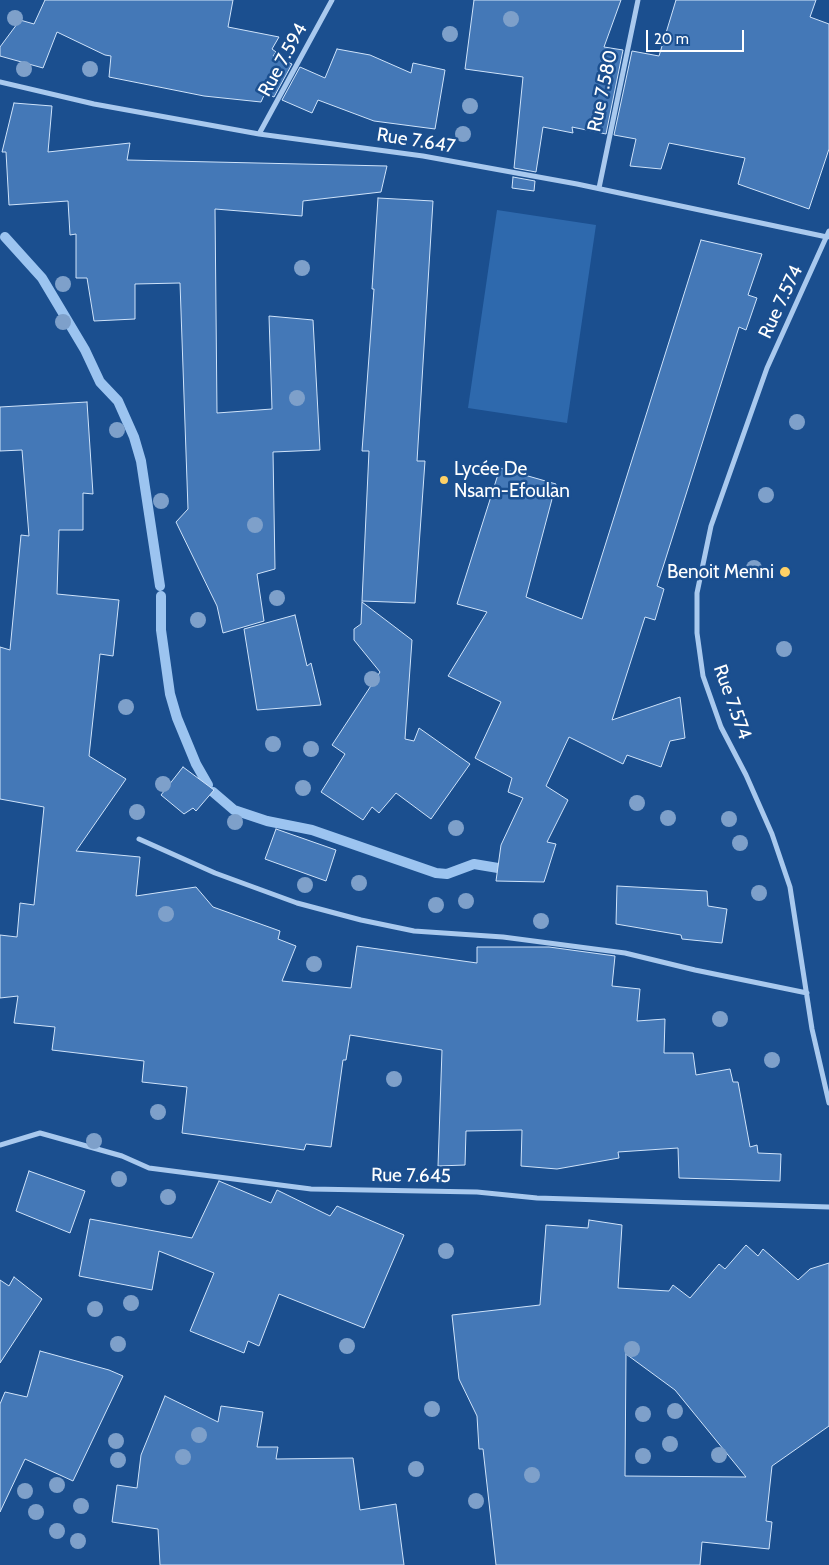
<!DOCTYPE html>
<meta charset="utf-8">
<style>
body{margin:0}
#map{position:relative;width:829px;height:1565px;overflow:hidden;background:#1b4f8f;font-family:Cabin,sans-serif}
canvas{display:block}
.scale{position:absolute;left:646px;top:30px;width:98px;height:22px;box-sizing:border-box;border:2px solid #fff;border-top:0;padding-left:6px;font-size:15px;line-height:18px;white-space:nowrap;color:#fff;-webkit-text-stroke:4px #1b4f8f;paint-order:stroke}
</style>
<div id="map">
<canvas width="829" height="1565"></canvas>
<div class="scale">20 m</div>
</div>
<script>
const ctx = document.querySelector('canvas').getContext('2d');
ctx.lineJoin = 'round';
function fillPath(path, color) { ctx.fillStyle = color; ctx.fill(path, 'evenodd'); }
const toPath = rows => new Path2D(rows.map(r => 'M' + r).join(''));
function strokePath(path, color, width, dash) { ctx.strokeStyle = color; ctx.lineWidth = width; ctx.lineCap = dash ? 'butt' : 'round'; ctx.setLineDash(dash || []); ctx.stroke(path); }
function label(font, color, halo, rows, align = 'center') {
  ctx.font = font + ' Cabin,sans-serif'; ctx.lineWidth = 5; ctx.setLineDash([]); ctx.textBaseline = 'middle'; ctx.strokeStyle = halo; ctx.fillStyle = color; for (const [text, x, y, turn = 0] of rows) {
    ctx.save(); ctx.translate(x, y); ctx.rotate((+turn || 0) * Math.PI / 180); ctx.textAlign = isNaN(turn) ? turn : align; if (halo) ctx.strokeText(text, 0, 0); ctx.fillText(text, 0, 0); ctx.restore();
  }
}
const green = toPath([
 [497,210,596,225,567,423,468,408]
]);
const stream = toPath([
 [5,237,42,278,85,350,100,382,118,401,134,437,141,461,160,586],
 [161,596,161,630,170,694,177,718,196,764,208,785],
 [213,792,234,810,267,821,312,830,436,873,447,874,474,864,498,868]
]);
const building = toPath([
 [45,0,233,0,228,27,279,37,272,49,276,52,273,56,292,64,274,97,265,93,261,102,204,96,109,77,111,56,105,55,57,32,43,68,0,56,0,47,20,20,34,24,45,0],
 [474,0,621,0,604,47,623,50,606,134,572,127,573,133,543,127,536,172,514,168,523,77,465,69,474,0],
 [676,0,816,0,810,17,829,24,829,149,809,209,738,184,745,158,669,143,661,169,630,166,636,139,614,135,632,51,659,56,676,0],
 [337,49,370,55,411,73,413,63,445,70,435,129,374,121,318,100,312,113,282,100,300,67,325,78,337,49],
 [14,103,52,106,48,152,130,143,127,160,387,166,381,192,303,201,302,216,215,209,217,413,272,409,269,316,313,320,320,450,273,452,275,569,257,574,264,621,223,633,217,606,176,522,188,509,180,283,135,284,135,319,94,321,87,278,76,278,76,234,70,235,68,201,9,205,6,152,2,152,14,103],
 [513,177,535,181,534,191,512,188,513,177],
 [378,198,433,201,417,461,425,461,415,603,362,601,369,451,362,451,374,289,372,289,378,198],
 [701,240,762,254,748,295,757,298,746,330,739,327,657,586,664,589,655,620,645,617,612,720,680,697,685,738,670,741,661,767,627,755,623,764,569,737,546,786,568,800,547,842,556,844,544,882,496,881,501,845,523,798,508,792,512,778,475,758,501,702,448,676,487,612,457,604,500,468,556,484,526,597,582,619,701,240],
 [87,402,93,494,83,493,83,530,59,530,57,594,119,600,113,656,100,654,89,756,126,779,76,851,140,857,136,896,196,887,213,907,280,931,278,939,296,946,282,981,351,988,357,946,477,963,477,947,549,947,615,956,612,986,640,989,637,1021,665,1019,664,1053,693,1053,696,1075,730,1069,733,1082,738,1082,750,1147,757,1145,758,1153,781,1154,780,1181,679,1178,678,1148,618,1152,619,1158,557,1169,521,1166,522,1130,466,1131,465,1165,438,1166,442,1050,350,1035,346,1060,343,1060,331,1147,306,1144,304,1150,182,1133,187,1087,142,1082,144,1061,52,1050,55,1027,14,1023,18,996,0,998,0,935,17,937,20,903,34,905,44,807,0,799,0,647,10,650,21,535,29,536,22,450,0,451,0,407,87,402],
 [362,602,412,640,405,739,414,741,419,728,470,764,431,819,396,793,379,813,372,807,363,820,321,792,345,754,332,745,380,672,354,640,354,629,361,624,362,602],
 [295,615,307,666,311,663,321,705,257,710,244,629,295,615],
 [183,767,214,790,196,811,193,808,184,814,161,795,183,767],
 [276,829,336,850,326,881,265,859,276,829],
 [617,886,707,891,708,906,727,909,722,943,682,939,681,935,616,924,617,886],
 [29,1171,85,1191,70,1233,16,1211,29,1171],
 [219,1181,271,1203,277,1190,330,1216,337,1206,404,1235,364,1328,279,1294,259,1346,248,1341,244,1353,190,1331,214,1273,159,1251,152,1290,79,1276,90,1219,192,1238,219,1181],
 [589,1220,622,1225,618,1288,669,1291,673,1285,690,1298,719,1264,725,1269,746,1245,758,1256,763,1249,798,1280,810,1269,829,1263,829,1426,772,1466,766,1521,772,1522,769,1549,702,1542,700,1565,496,1565,483,1449,479,1449,477,1416,459,1379,452,1315,540,1305,546,1225,588,1228,589,1220],
 [626,1354,675,1390,746,1477,625,1476,626,1354],
 [14,1277,42,1299,0,1363,0,1280,9,1286,14,1277],
 [40,1351,109,1370,123,1376,73,1481,25,1459,0,1512,0,1404,5,1392,27,1397,40,1351],
 [165,1396,218,1422,221,1406,263,1412,257,1447,278,1447,276,1459,353,1458,360,1510,396,1504,404,1565,160,1565,158,1529,112,1522,117,1485,137,1488,141,1455,165,1396]
]);
const minor = toPath([
 [0,82,94,104,259,134,423,156,577,184,827,237],
 [259,134,332,0],
 [599,188,638,0],
 [829,231,767,368,711,526,697,593,697,633,703,676,721,727,746,775,772,834,790,887,812,1029,829,1103],
 [139,839,215,873,297,903,361,920,414,931,503,937,625,953,695,970,807,993],
 [0,1145,40,1133,122,1156,149,1168,311,1189,477,1192,537,1198,829,1207]
]);
const trees = [
 [15,18],
 [511,19],
 [450,34],
 [24,69],
 [90,69],
 [470,106],
 [463,134],
 [302,268],
 [63,284],
 [63,322],
 [297,398],
 [797,422],
 [117,430],
 [766,495],
 [161,501],
 [255,525],
 [754,568],
 [277,598],
 [198,620],
 [784,649],
 [372,679],
 [126,707],
 [273,744],
 [311,749],
 [163,784],
 [303,788],
 [637,803],
 [137,812],
 [668,818],
 [729,819],
 [235,822],
 [456,828],
 [740,843],
 [359,883],
 [305,885],
 [759,893],
 [466,901],
 [436,905],
 [166,914],
 [541,921],
 [314,964],
 [720,1019],
 [772,1060],
 [394,1079],
 [158,1112],
 [94,1141],
 [119,1179],
 [168,1197],
 [446,1251],
 [131,1303],
 [95,1309],
 [118,1344],
 [347,1346],
 [632,1349],
 [432,1409],
 [675,1411],
 [643,1414],
 [199,1435],
 [116,1441],
 [670,1444],
 [719,1455],
 [643,1456],
 [183,1457],
 [118,1460],
 [416,1469],
 [532,1475],
 [57,1485],
 [25,1491],
 [476,1501],
 [81,1506],
 [36,1512],
 [57,1531],
 [78,1541]
];
const markers = [
 [444,480,5,"#ffd166"],
 [785,572,6,"#ffd166"]
];
const streetNames = [
 ["Rue 7.594",283,60,-61],
 ["Rue 7.580",603,91,-78],
 ["Rue 7.647",416,141,9],
 ["Rue 7.574",781,302,-65],
 ["Rue 7.574",732,702,70],
 ["Rue 7.645",411,1176,1]
];
const poiNames = [
 ["Lycée De",454,469],
 ["Nsam-Efoulan",454,491],
 ["Benoit Menni",774,572,"right"]
];
fillPath(green, '#2e69ad');
strokePath(stream, '#9cc4f0', 10);
fillPath(building, '#4478b7');
strokePath(building, '#cfe3fa', 1);
strokePath(minor, '#a9c9ee', 5);
ctx.fillStyle = '#7ea0ca';
for (const [x, y] of trees) { ctx.beginPath(); ctx.arc(x, y, 8, 0, 2 * Math.PI); ctx.fill(); }
for (const [x, y, r, color] of markers) { const dot = new Path2D(); dot.arc(x, y, r, 0, 2 * Math.PI); ctx.fillStyle = color; ctx.fill(dot); strokePath(dot, '#1b4f8f', 2); }
label('19px', '#fff', '#1b4f8f', streetNames);
label('19px', '#fff', '#1b4f8f', poiNames, 'left');
</script>
